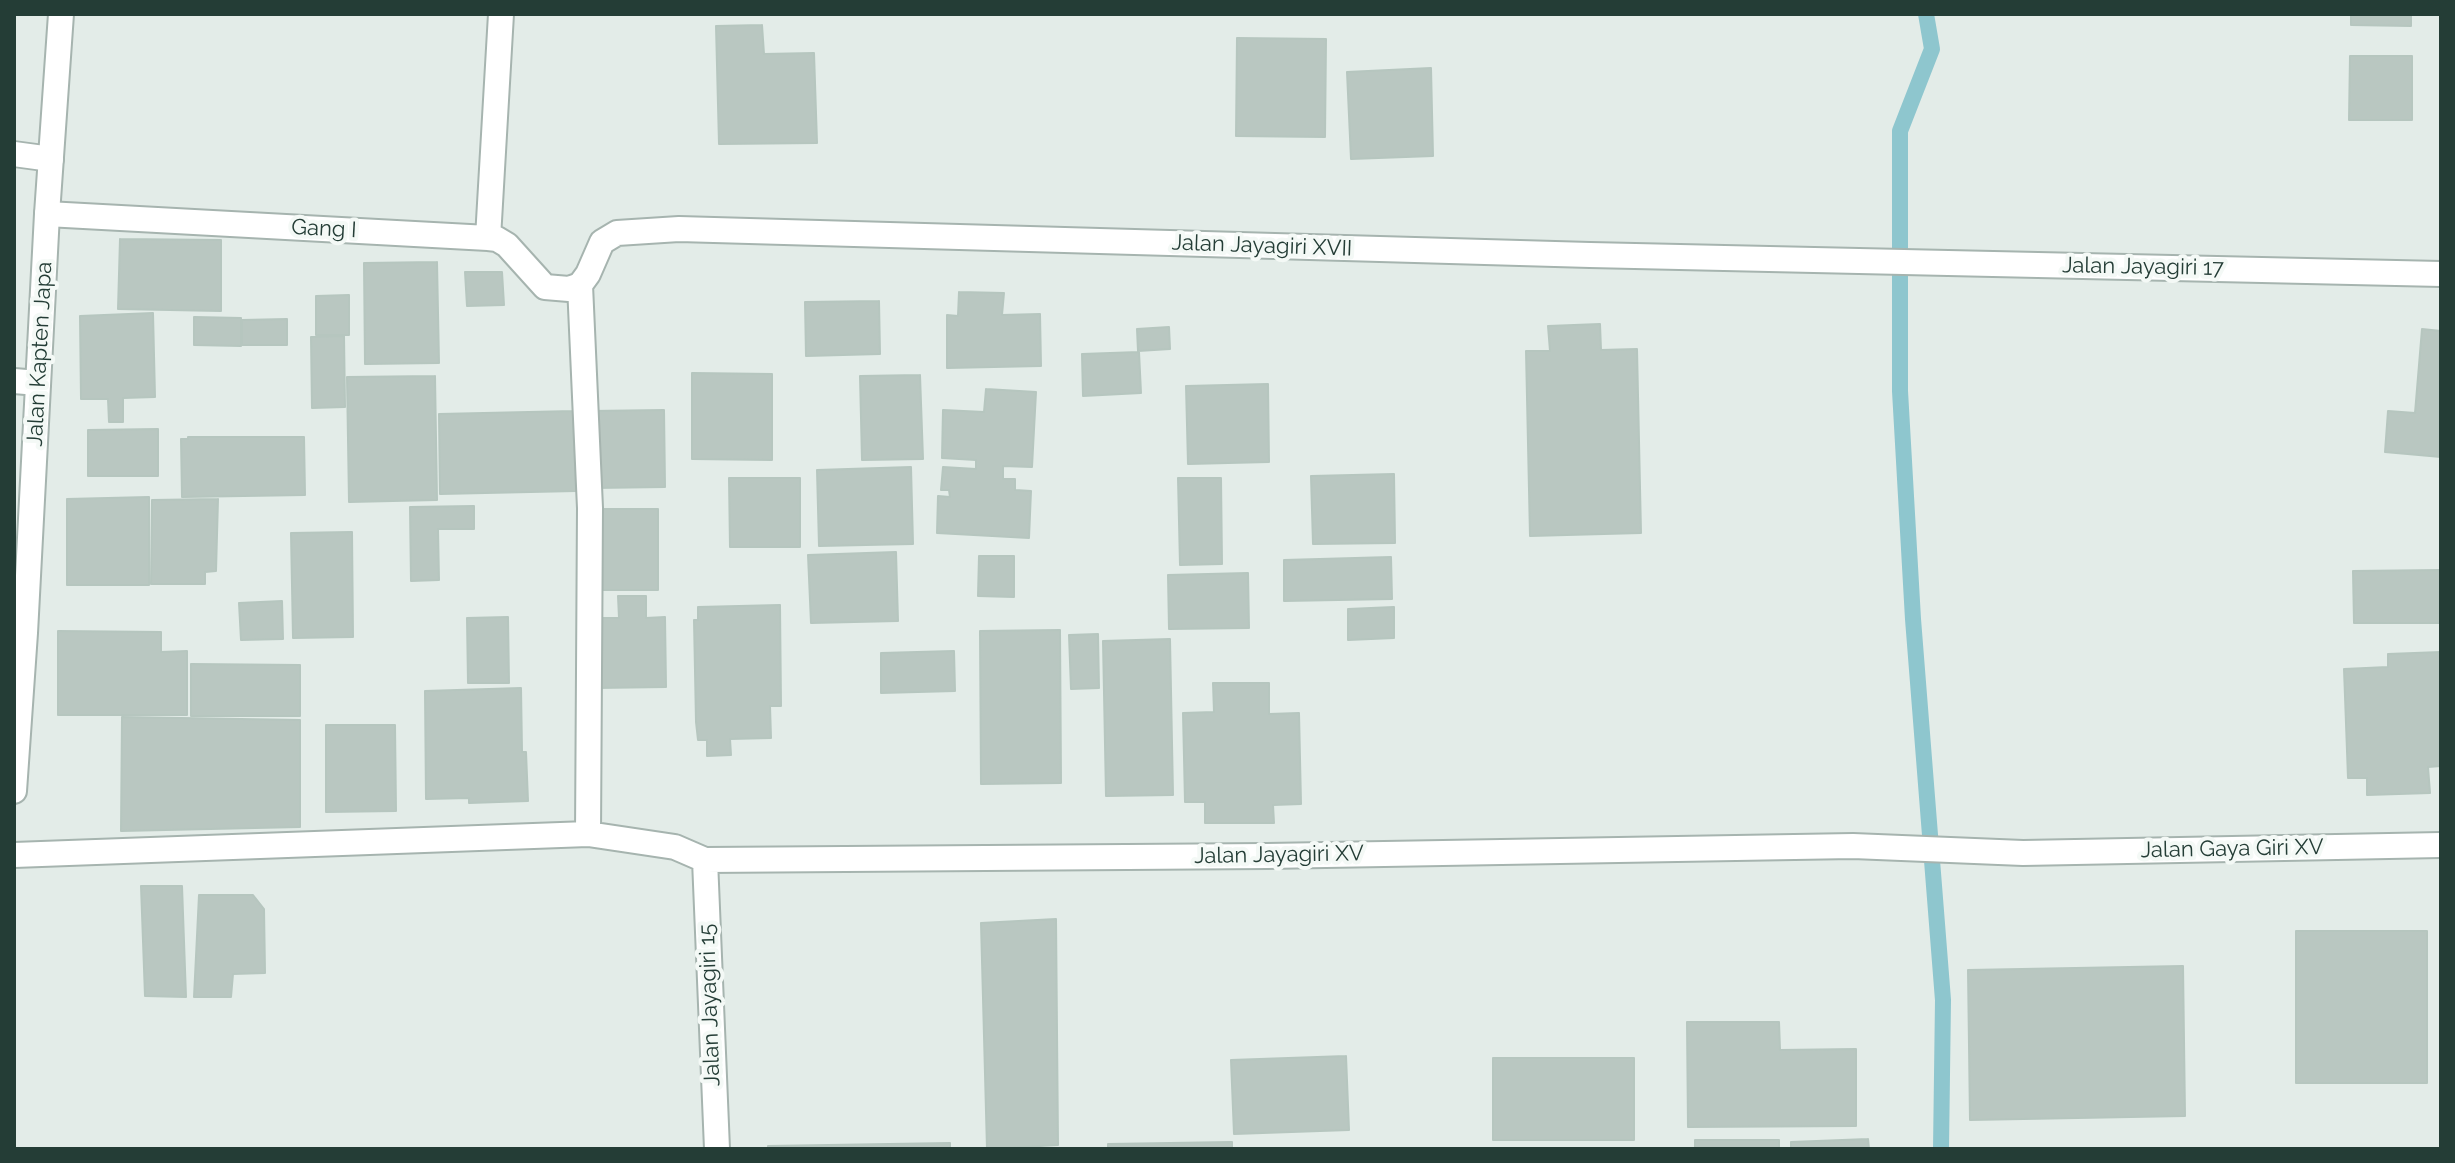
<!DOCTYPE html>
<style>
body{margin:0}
#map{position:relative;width:2455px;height:1163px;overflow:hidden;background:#e3ece8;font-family:Raleway,sans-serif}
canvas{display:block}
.frame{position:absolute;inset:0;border:16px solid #243d36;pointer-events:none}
</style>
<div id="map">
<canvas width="2455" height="1163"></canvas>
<div class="frame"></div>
</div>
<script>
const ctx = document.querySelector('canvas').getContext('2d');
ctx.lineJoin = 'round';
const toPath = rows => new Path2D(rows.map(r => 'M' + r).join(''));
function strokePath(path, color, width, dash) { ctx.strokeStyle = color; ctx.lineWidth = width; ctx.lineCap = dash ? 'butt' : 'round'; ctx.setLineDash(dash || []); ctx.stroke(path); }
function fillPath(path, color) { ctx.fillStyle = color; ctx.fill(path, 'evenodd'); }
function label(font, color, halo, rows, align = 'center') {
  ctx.font = font + ' Raleway,sans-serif'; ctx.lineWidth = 8; ctx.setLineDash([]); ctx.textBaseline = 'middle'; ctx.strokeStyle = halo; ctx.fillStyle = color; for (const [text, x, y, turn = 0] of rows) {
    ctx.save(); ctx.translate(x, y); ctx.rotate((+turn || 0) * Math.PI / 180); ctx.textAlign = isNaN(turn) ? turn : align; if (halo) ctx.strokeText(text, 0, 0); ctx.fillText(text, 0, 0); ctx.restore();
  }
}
const stream = toPath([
 [1926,14,1932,49,1900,131,1900,391,1913,619,1943,1000,1941,1149]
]);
const building = toPath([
 [2351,14,2411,14,2411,26,2351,25,2351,14],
 [762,25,764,54,814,53,817,143,719,144,716,26,762,25],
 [1237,38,1326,39,1325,137,1236,136,1237,38],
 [2350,56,2412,56,2412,120,2349,120,2350,56],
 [1431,68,1433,156,1351,159,1347,72,1431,68],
 [120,239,221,240,221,311,118,309,120,239],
 [437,262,439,363,365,364,364,263,437,262],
 [465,272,502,272,504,305,467,306,465,272],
 [959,292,1004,293,1002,315,1040,314,1041,366,947,368,947,315,958,316,959,292],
 [349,295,349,335,316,335,316,296,349,295],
 [879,301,880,354,806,356,805,302,879,301],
 [153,313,155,397,123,398,123,422,109,422,108,399,81,399,80,316,153,313],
 [194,317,241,318,241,346,194,345,194,317],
 [287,319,287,345,242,345,242,320,287,319],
 [1600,324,1601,350,1637,349,1641,533,1530,536,1526,351,1550,351,1548,326,1600,324],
 [1169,327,1170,349,1138,351,1137,329,1169,327],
 [2422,329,2441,331,2441,457,2385,452,2388,411,2415,413,2422,329],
 [344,336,345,407,312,408,311,337,344,336],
 [1139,352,1141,393,1083,396,1082,354,1139,352],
 [692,373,772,374,772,460,692,459,692,373],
 [920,375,923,459,862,460,860,376,920,375],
 [435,376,437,500,349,502,347,377,435,376],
 [1268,384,1269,462,1188,464,1186,386,1268,384],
 [986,389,1036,392,1032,467,1003,466,1003,479,1015,479,1015,490,1031,491,1029,538,937,533,938,496,950,497,949,490,941,490,943,467,976,469,976,460,942,458,943,410,984,412,986,389],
 [664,410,665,487,593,488,592,411,664,410],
 [574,411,576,491,440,494,439,414,574,411],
 [158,429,158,476,88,476,88,430,158,429],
 [188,437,304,437,305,495,182,497,181,439,188,439,188,437],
 [911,467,913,544,819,546,817,470,911,467],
 [1394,474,1395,543,1313,544,1311,476,1394,474],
 [729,478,800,478,800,547,730,547,729,478],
 [1178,478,1221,478,1222,564,1180,565,1178,478],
 [149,497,149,585,67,585,67,499,149,497],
 [218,499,216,571,205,572,205,584,151,584,152,500,218,499],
 [474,506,474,529,438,529,439,580,411,581,410,507,474,506],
 [595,509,658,509,658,590,595,590,595,509],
 [352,532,353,637,293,638,291,533,352,532],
 [896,552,898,621,811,623,808,555,896,552],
 [979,556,1014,556,1014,597,978,596,979,556],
 [1391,557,1392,599,1284,601,1284,560,1391,557],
 [2441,570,2441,623,2354,623,2353,571,2441,570],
 [1248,573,1249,628,1169,629,1168,575,1248,573],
 [618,596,646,596,646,618,665,617,666,687,596,688,595,618,619,618,618,596],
 [282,601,283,639,241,640,239,603,282,601],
 [780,605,781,706,770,706,771,738,730,739,731,755,707,756,707,740,698,740,696,722,694,620,698,620,698,607,780,605],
 [1394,607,1394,638,1348,640,1348,609,1394,607],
 [508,617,509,683,468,683,467,618,508,617],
 [1060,630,1061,783,981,784,980,631,1060,630],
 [58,631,161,632,161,652,187,651,187,715,58,715,58,631],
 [1098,634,1099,688,1071,689,1069,635,1098,634],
 [1170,639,1173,795,1106,796,1103,641,1170,639],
 [954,651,955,691,881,693,881,653,954,651],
 [2441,652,2441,766,2428,767,2430,793,2367,795,2367,778,2348,778,2344,669,2388,667,2388,654,2441,652],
 [191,664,300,665,300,716,191,716,191,664],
 [1213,683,1269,683,1269,714,1299,713,1301,804,1273,805,1274,823,1205,823,1205,802,1185,802,1183,713,1214,712,1213,683],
 [521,688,522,752,526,752,528,801,469,803,469,798,426,799,425,691,521,688],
 [122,717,300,720,300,827,121,831,122,717],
 [326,725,395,725,396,811,326,812,326,725],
 [141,886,182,886,186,997,145,996,141,886],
 [199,895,253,895,264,909,265,973,233,974,231,997,194,997,199,895],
 [1056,919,1058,1145,987,1149,981,923,1056,919],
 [2296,931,2427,931,2427,1083,2296,1083,2296,931],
 [2183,966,2185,1116,1970,1120,1968,970,2183,966],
 [1687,1022,1779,1022,1780,1050,1856,1049,1856,1126,1688,1127,1687,1022],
 [1346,1056,1349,1130,1234,1134,1231,1060,1346,1056],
 [1493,1058,1634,1058,1634,1140,1493,1140,1493,1058],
 [1868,1139,1869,1149,1791,1149,1791,1142,1868,1139],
 [1695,1140,1779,1140,1779,1149,1695,1149,1695,1140],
 [1232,1142,1232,1149,1108,1149,1108,1144,1232,1142],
 [950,1143,950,1149,768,1149,768,1146,950,1143]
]);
const minor = toPath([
 [14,154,51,159],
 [47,214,488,238,497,239,507,245,545,287,569,289,580,285],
 [488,238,501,14],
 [14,381,38,383],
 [588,834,590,508,580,285,588,274,602,242,617,233,679,229,1590,255,2441,274],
 [14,855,588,834,675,847,705,860,1267,856,1853,846,2023,853,2441,845],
 [705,860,717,1149]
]);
const tertiary = toPath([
 [14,791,25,633,47,214,61,14]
]);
const streetNames = [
 ["Gang I",324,229,3],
 ["Jalan Jayagiri XVII",1262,246,2],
 ["Jalan Jayagiri 17",2143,267,1],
 ["Jalan Kapten Japa",40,354,-87],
 ["Jalan Gaya Giri XV",2232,849,-1],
 ["Jalan Jayagiri XV",1279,855,-1],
 ["Jalan Jayagiri 15",710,1005,-92]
];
strokePath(stream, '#8ec6ce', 16);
fillPath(building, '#b9c7c1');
strokePath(building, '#b6c6bf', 2);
strokePath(minor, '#a6b4af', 28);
strokePath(tertiary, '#a6b4af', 28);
strokePath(minor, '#fff', 24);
strokePath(tertiary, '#fff', 24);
label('22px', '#243d36', '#f4f9f6', streetNames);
</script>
